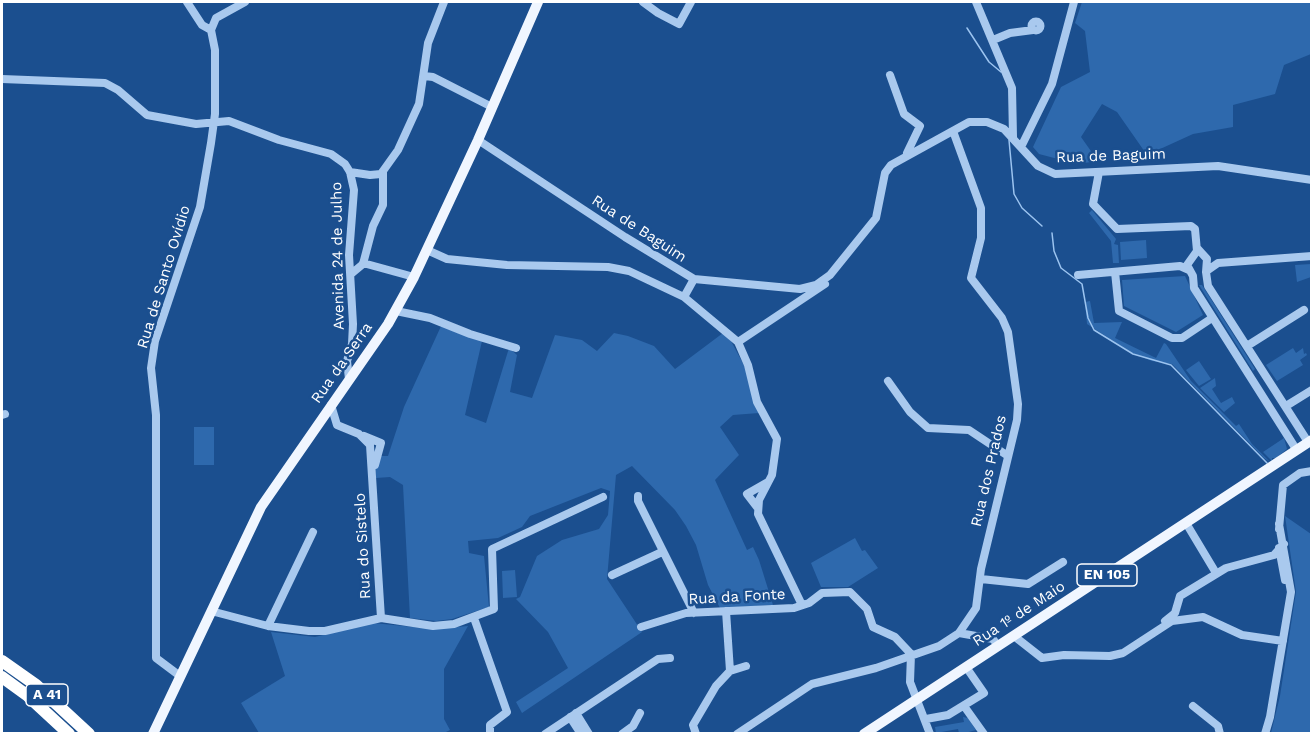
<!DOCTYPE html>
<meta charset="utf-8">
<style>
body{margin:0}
#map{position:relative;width:1313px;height:735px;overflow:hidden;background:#1b4f8f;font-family:"Work Sans",sans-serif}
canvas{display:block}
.frame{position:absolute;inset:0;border:3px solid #fff;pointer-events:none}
</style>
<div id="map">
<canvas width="1313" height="735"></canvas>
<div class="frame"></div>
</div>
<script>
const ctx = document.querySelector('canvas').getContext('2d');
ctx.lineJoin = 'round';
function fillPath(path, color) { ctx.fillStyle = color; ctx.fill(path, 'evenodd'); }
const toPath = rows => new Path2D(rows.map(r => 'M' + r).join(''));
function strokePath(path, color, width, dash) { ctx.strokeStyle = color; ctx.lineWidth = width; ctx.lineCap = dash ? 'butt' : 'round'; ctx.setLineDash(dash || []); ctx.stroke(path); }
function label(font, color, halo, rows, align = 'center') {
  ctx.font = font + ' "Work Sans",sans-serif'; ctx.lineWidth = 5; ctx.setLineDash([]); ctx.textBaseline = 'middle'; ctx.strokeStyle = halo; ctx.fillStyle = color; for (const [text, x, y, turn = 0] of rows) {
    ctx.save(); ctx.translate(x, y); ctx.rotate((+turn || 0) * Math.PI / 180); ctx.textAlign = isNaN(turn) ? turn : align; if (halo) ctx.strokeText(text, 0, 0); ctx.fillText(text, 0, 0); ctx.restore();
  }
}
const green = toPath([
 [1082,2,1311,2,1311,54,1284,65,1275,94,1233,105,1233,127,1193,134,1147,155,1117,112,1102,104,1081,137,1098,161,1077,164,1039,154,1033,147,1061,87,1090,72,1085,31,1075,23],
 [1092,210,1116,239,1114,244,1118,245,1119,263,1113,263,1111,241,1089,213],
 [1146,240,1147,258,1121,260,1120,242],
 [1311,264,1311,277,1297,282,1295,265],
 [1185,276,1203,315,1176,332,1124,306,1122,280],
 [1199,285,1202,285,1255,369,1253,371],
 [1090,301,1094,323,1122,322,1115,338,1156,358,1164,343,1166,344,1191,381,1236,426,1239,424,1252,444,1270,462,1264,458,1172,364,1152,361,1132,353,1087,324,1085,302],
 [442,324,482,341,465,415,486,423,509,348,517,355,510,392,532,398,555,335,582,340,597,351,614,333,628,336,654,346,675,369,723,333,731,341,746,369,759,413,733,415,720,427,739,455,715,480,747,550,753,547,759,560,773,605,720,608,708,585,696,545,686,526,675,510,632,466,616,475,607,579,642,632,522,713,516,702,568,668,548,632,516,599,520,597,537,556,562,540,599,529,608,515,610,491,601,488,530,516,522,527,498,538,468,541,469,553,484,556,489,607,452,619,436,621,410,618,403,485,390,477,376,478,375,469,380,456,388,456,404,407],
 [1293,348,1296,353,1303,348,1304,354,1306,353,1307,355,1300,360,1303,365,1277,381,1266,365],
 [1199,361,1211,379,1199,386,1186,370],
 [1215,378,1216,386,1212,389,1221,403,1232,397,1235,403,1224,412,1200,388],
 [194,427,214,427,214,465,194,465],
 [1284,438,1287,449,1276,458,1272,458,1272,461,1263,452],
 [1285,516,1311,534,1311,733,1271,733,1280,696,1296,592],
 [855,538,862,551,865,550,878,568,848,587,821,587,811,563],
 [515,570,517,597,503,598,502,571],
 [373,623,434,629,468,626,444,669,444,719,450,730,444,733,259,733,241,703,285,676,271,632,315,637],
 [963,717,968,718,976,730,965,733,959,733,958,729,936,733,935,727,964,722]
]);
const stream = toPath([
 [967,28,989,62,1001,72],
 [1009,140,1014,194,1022,208,1042,226],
 [1052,233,1054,251,1061,268,1082,284,1088,318,1094,330,1133,354,1171,365,1267,463]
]);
const minor = toPath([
 [187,2,202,25,211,30],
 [643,2,658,13,679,24,691,2],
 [976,2,1012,88,1013,137],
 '1031.5 26a4.5 4.5 0 1 1 9 0a4.5 4.5 0 1 1-9 0Z',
 [993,40,1010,33,1033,30],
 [890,75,904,114,920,126,907,153],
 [424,76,433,77,492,107],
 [2,79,105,83,118,90,147,115,196,124,229,121,279,140,331,154,345,164,350,172,354,190,349,255,353,324,352,344,347,361,349,379],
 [478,140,625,237,694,279,800,289,816,285,830,275,876,218,885,173,891,165,969,122,987,122,1004,129,1038,166,1055,174,1218,166,1312,180],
 [1021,147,1052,84,1074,2],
 [350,172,370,175,381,174,383,171],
 [1099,172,1093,204,1117,229,1191,226,1195,229,1197,251,1187,265,1193,276,1194,288,1296,449],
 [1197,248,1207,259,1206,272],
 [427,250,447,259,507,265,608,267,629,271,684,297,738,342,748,365,757,402,777,439,772,475,759,500,758,514,802,605],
 [363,263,414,277],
 [1208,270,1218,263,1312,256],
 [1115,272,1119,311,1172,338,1182,338,1212,318],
 [1206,272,1208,286,1308,442],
 [351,274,363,264,373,226,383,205,383,171,398,150,419,104,428,43,444,2],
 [1078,275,1180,266,1189,270],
 [684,297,694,279],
 [396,311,430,318,470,334,516,348],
 [738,342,825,284],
 [1247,346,1304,310],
 [888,381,910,412,928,428,969,430,1008,456],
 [331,405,337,425,359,434,370,445,381,618],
 [1286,406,1312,390],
 [2,415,5,414],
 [364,436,381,443,375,465],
 [638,496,638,501,694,613],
 [757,507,747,494,768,482],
 [1186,523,1216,573],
 [1279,529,1283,485,1300,473,1312,471],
 [1279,548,1285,580],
 [612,575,662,552],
 [981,579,1028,584,1063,562],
 [211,611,268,626,309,631,325,631,381,618,433,626,454,624,494,609,492,549,603,497],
 [474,618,507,712,490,725,490,734],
 [1165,621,1175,613,1180,596,1226,568,1274,555,1284,544],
 [268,626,313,532],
 [641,627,686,613,794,608,809,603,822,593,850,592,867,609,873,627,895,637,911,654],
 [959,633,993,639,998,646],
 [1014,636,1042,658,1064,655,1110,656,1123,653,1172,621,1203,617,1242,635,1283,641],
 [911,654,910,682,930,734],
 [730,671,746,666],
 [180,676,156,658,156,415,151,368,155,341,200,207,211,143,215,114,215,50,211,30,216,18,245,2],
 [964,706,984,734],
 [1193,706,1218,726,1220,734],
 [576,713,589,734],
 [570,717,581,734],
 [926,719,948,715,984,693,966,667],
 [545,734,658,659,670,658],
 [622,734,633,726,640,713],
 [696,734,693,725,716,686,730,671,726,611],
 [737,734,812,684,876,668,939,646,959,633,976,608,981,569,1017,420,1018,404,1008,332,1002,318,971,278,981,238,981,208,953,131],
 [1265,734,1270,717,1291,592,1279,524]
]);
const major = toPath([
 [153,734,261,507,388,324,414,277,478,140,538,2],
 [864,734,1312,440]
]);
const highway = toPath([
 [2,661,36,685,89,734],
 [2,677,28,696,69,734]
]);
const shields = [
 [1107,575,60],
 [47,695,42]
];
const shieldNames = [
 ["EN 105",1107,575],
 ["A 41",47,695]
];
const streetNames = [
 ["Rua de Baguim",1111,156,-2],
 ["Rua de Baguim",639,229,33],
 ["Avenida 24 de Julho",338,256,-91],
 ["Rua de Santo Ovídio",164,277,-73],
 ["Rua da Serra",342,363,-55],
 ["Rua dos Prados",989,471,-77],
 ["Rua do Sistelo",363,546,-93],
 ["Rua da Fonte",737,597,-3],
 ["Rua 1º de Maio",1019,614,-33]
];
fillPath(green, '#2e69ad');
strokePath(stream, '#9cc4f0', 1.5);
strokePath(minor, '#a9c9ee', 8);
strokePath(major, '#f0f6ff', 10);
strokePath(highway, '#fff', 12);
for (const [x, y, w] of shields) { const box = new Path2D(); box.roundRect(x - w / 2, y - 11, w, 22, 4.5); ctx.fillStyle = '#1b4f8f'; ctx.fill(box); strokePath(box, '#fff', 1.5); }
label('bold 14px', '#fff', null, shieldNames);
label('15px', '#fff', '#1b4f8f', streetNames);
</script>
